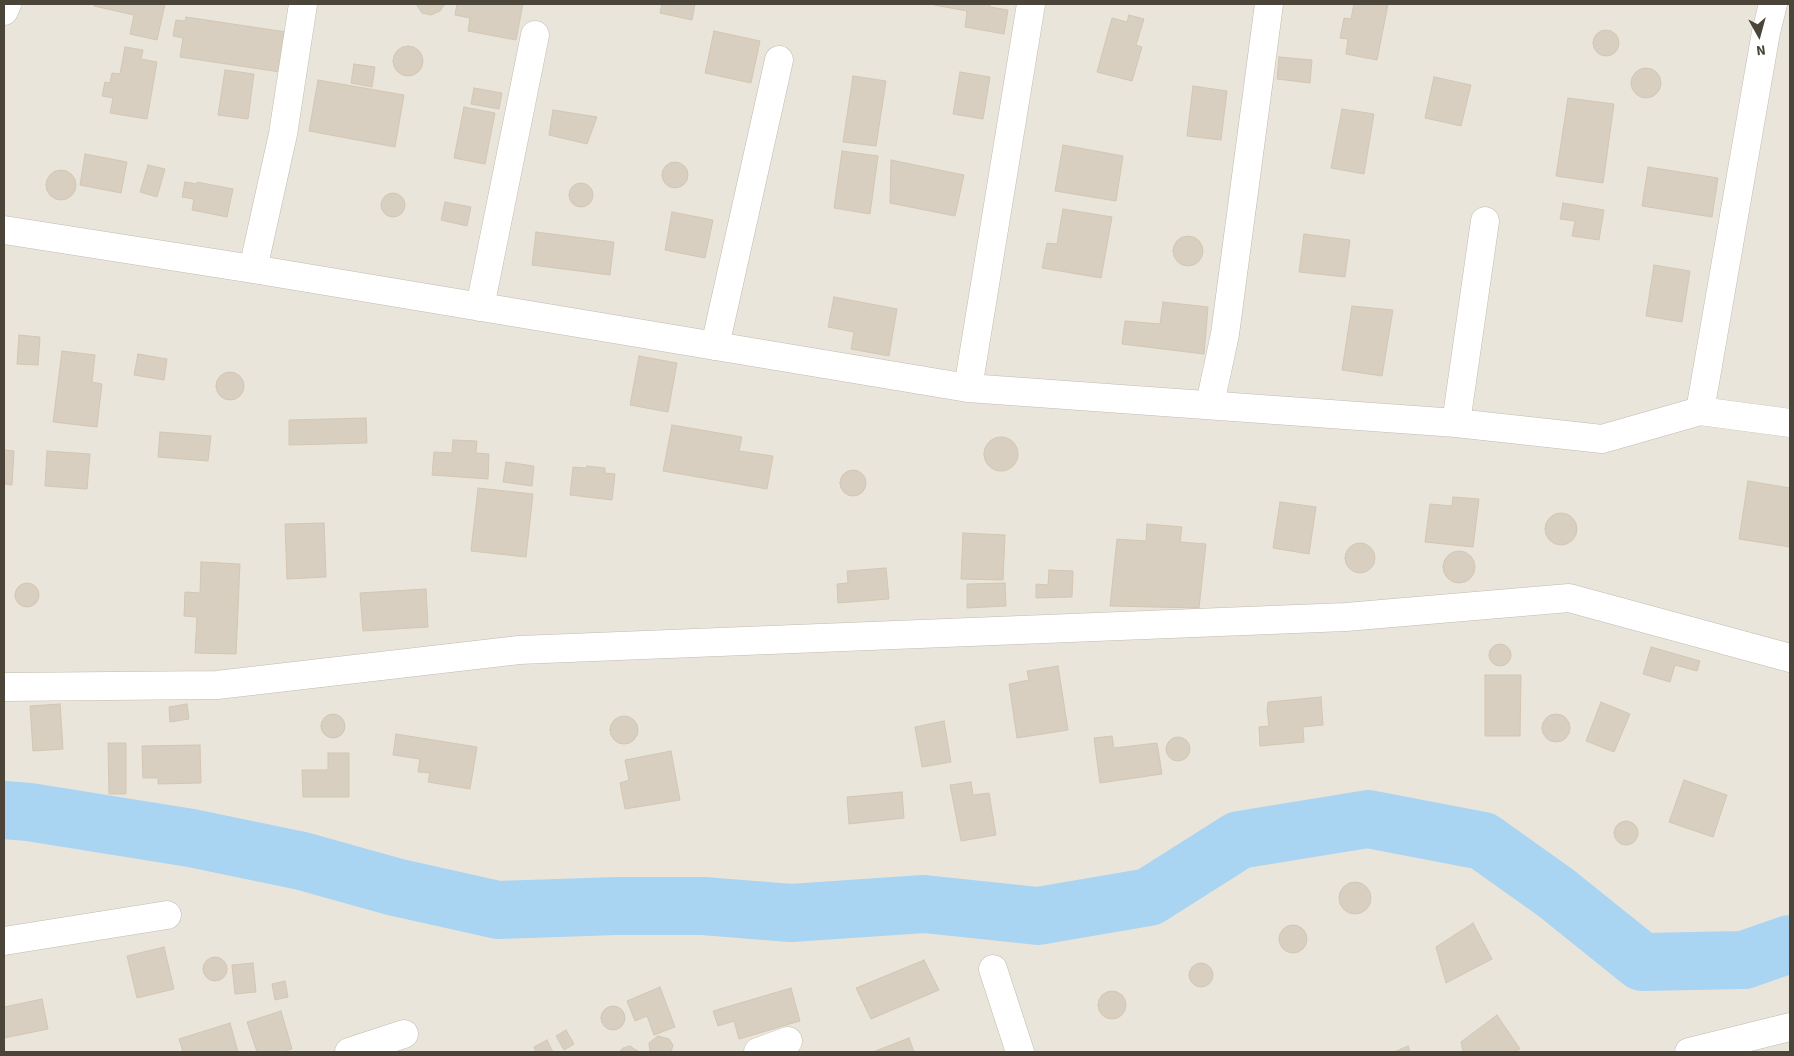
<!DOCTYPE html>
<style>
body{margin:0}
#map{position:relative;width:1794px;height:1056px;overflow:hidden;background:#f6f3ec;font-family:"Source Sans 3",sans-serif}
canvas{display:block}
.frame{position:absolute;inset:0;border:5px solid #4b4439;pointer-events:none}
.north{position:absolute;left:1734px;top:10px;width:50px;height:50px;-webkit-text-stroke:4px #fff;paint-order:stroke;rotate:173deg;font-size:14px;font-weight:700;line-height:20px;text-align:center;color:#4b4439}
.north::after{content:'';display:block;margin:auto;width:18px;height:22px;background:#4b4439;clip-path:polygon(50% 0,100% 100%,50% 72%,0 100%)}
</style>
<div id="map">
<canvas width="1794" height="1056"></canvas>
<div class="frame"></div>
<div class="north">N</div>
</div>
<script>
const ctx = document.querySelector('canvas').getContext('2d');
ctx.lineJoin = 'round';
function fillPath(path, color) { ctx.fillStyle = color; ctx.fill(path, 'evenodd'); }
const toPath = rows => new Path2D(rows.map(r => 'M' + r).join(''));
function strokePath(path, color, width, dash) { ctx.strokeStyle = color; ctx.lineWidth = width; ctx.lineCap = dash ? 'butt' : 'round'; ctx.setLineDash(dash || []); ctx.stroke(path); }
const residential = toPath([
 [4,4,1790,4,1790,1052,4,1052]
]);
const river = toPath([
 [4,810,29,812,191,838,302,861,395,887,498,910,617,906,703,906,791,913,924,904,1038,916,1149,897,1239,840,1368,819,1483,841,1556,893,1642,962,1744,960,1790,944]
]);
const building = toPath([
 [94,4,165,4,157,40,130,34,134,15,94,6,94,4],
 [416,4,445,4,440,11,431,15,422,13,416,4],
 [457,4,523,4,516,40,468,31,470,18,455,15,457,4],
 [662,4,695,4,692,20,660,13,662,4],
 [934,4,990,4,990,7,1008,10,1004,34,965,27,967,11,934,5,934,4],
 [1354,4,1388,4,1377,60,1346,54,1348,39,1340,38,1344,18,1351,19,1354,4],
 [1129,15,1144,19,1136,45,1142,47,1132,81,1097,72,1112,18,1127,22,1129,15],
 [186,17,286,32,280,72,180,57,183,38,173,36,176,20,185,21,186,17],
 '1593 43a13 13 0 1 1 26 0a13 13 0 1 1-26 0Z',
 [714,31,760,41,751,83,705,73,714,31],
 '393 61a15 15 0 1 1 30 0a15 15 0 1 1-30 0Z',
 [125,47,143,50,141,59,157,62,147,119,110,113,113,98,102,96,105,82,110,83,112,73,120,74,125,47],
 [1279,57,1312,60,1310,83,1277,79,1279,57],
 [354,64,375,67,372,87,351,83,354,64],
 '1631 83a15 15 0 1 1 30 0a15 15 0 1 1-30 0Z',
 [225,70,254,74,248,119,218,115,225,70],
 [960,72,990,77,983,119,953,114,960,72],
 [853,76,886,81,876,146,843,142,853,76],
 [1434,77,1471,85,1461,126,1425,118,1434,77],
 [318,80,404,95,395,147,309,131,318,80],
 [1193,86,1227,91,1221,140,1187,136,1193,86],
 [474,88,502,93,499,109,471,104,474,88],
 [1568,98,1614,104,1603,183,1556,176,1568,98],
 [464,107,495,113,485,164,454,158,464,107],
 [1342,109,1374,114,1364,174,1331,168,1342,109],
 [553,110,597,117,587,144,549,135,553,110],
 [1063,145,1123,156,1116,201,1055,191,1063,145],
 [842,151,878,156,870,214,834,208,842,151],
 [85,154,127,162,121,193,80,185,85,154],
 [891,160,964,175,955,216,890,203,891,160],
 '662 175a13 13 0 1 1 26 0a13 13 0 1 1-26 0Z',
 [148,165,165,169,157,197,140,192,148,165],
 [1648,167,1718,178,1712,217,1642,206,1648,167],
 '46 185a15 15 0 1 1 30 0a15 15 0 1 1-30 0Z',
 [185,182,197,184,197,182,233,189,227,217,192,210,194,199,182,197,185,182],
 '569 195a12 12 0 1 1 24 0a12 12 0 1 1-24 0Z',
 '381 205a12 12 0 1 1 24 0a12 12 0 1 1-24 0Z',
 [445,202,471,207,467,226,441,220,445,202],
 [1563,203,1604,210,1599,240,1572,236,1575,221,1560,219,1563,203],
 [1063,209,1112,217,1101,278,1042,268,1047,243,1057,244,1063,209],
 [672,212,713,220,705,258,665,250,672,212],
 [536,232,614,242,610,275,532,265,536,232],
 [1304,234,1350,240,1345,277,1299,272,1304,234],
 '1173 251a15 15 0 1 1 30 0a15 15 0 1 1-30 0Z',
 [1654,265,1690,271,1682,322,1646,316,1654,265],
 [834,297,897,309,889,356,851,349,854,332,828,327,834,297],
 [1163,302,1208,307,1204,354,1122,344,1125,321,1160,324,1163,302],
 [1352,306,1393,310,1382,376,1342,370,1352,306],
 [19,335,40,337,38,365,17,364,19,335],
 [62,351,95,355,92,382,102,384,97,427,53,422,62,351],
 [138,354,167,359,164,380,134,375,138,354],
 [639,356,677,363,668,412,630,405,639,356],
 '216 386a14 14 0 1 1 28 0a14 14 0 1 1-28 0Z',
 [366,418,367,443,289,445,289,420,366,418],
 [672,425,742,437,739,451,773,456,767,489,663,471,672,425],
 [160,432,211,436,208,461,158,457,160,432],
 '984 454a17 17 0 1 1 34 0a17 17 0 1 1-34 0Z',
 [453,440,477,441,476,453,489,454,488,479,432,475,434,452,452,453,453,440],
 [4,450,14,451,12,485,4,484,4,450],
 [47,451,90,454,87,489,45,486,47,451],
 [506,462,534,466,532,486,503,482,506,462],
 [587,466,605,468,605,473,615,474,612,500,570,495,573,467,586,468,587,466],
 '840 483a13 13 0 1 1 26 0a13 13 0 1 1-26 0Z',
 [1748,481,1790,488,1790,547,1739,539,1748,481],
 [478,488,533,494,526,557,471,551,478,488],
 [1453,497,1479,499,1473,547,1425,542,1430,504,1452,506,1453,497],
 [1280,502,1316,507,1309,554,1273,548,1280,502],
 '1545 529a16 16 0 1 1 32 0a16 16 0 1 1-32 0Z',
 [324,523,326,577,287,579,285,524,324,523],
 [1147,524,1182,527,1180,542,1206,544,1199,608,1110,606,1117,539,1146,541,1147,524],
 [963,533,1005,535,1003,580,961,579,963,533],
 '1345 558a15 15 0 1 1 30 0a15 15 0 1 1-30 0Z',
 '1443 567a16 16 0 1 1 32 0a16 16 0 1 1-32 0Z',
 [201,562,240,564,236,654,195,653,197,617,184,616,185,592,200,593,201,562],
 [886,568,889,599,838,603,837,584,848,583,847,571,886,568],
 [1049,570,1073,571,1072,597,1036,598,1036,584,1048,585,1049,570],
 [1005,583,1006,606,967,608,967,584,1005,583],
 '15 595a12 12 0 1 1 24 0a12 12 0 1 1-24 0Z',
 [426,589,428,627,363,631,360,593,426,589],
 '1489 655a11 11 0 1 1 22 0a11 11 0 1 1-22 0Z',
 [1651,647,1700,661,1697,671,1675,665,1670,682,1643,674,1651,647],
 [1058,666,1068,730,1017,738,1009,684,1029,680,1027,671,1058,666],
 [1485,675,1521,675,1520,736,1485,736,1485,675],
 [1321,697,1323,725,1303,727,1304,742,1260,746,1259,727,1269,726,1267,709,1268,702,1321,697],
 [1601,702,1630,714,1614,752,1586,741,1601,702],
 [60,704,63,749,33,751,30,706,60,704],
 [187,704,189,719,170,722,169,707,187,704],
 '1542 728a14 14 0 1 1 28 0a14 14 0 1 1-28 0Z',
 '321 726a12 12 0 1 1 24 0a12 12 0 1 1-24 0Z',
 '610 730a14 14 0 1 1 28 0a14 14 0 1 1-28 0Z',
 [944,721,951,762,922,767,915,727,944,721],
 [396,734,477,747,470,789,428,782,430,773,418,772,420,759,393,755,396,734],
 [1112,736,1114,748,1157,743,1162,774,1100,783,1094,738,1112,736],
 '1166 749a12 12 0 1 1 24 0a12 12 0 1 1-24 0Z',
 [108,743,126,743,126,794,109,794,108,743],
 [200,745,201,783,158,784,158,778,143,778,142,746,200,745],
 [671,751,680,800,625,809,620,783,629,780,625,760,671,751],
 [328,753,349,753,349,797,303,797,302,770,328,770,328,753],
 [1684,780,1727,795,1713,837,1669,822,1684,780],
 [971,782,973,795,989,793,996,835,961,841,950,785,971,782],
 [902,792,904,818,849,824,847,797,902,792],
 '1614 833a12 12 0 1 1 24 0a12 12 0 1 1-24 0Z',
 '1339 898a16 16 0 1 1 32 0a16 16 0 1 1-32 0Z',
 [1473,923,1492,959,1446,983,1436,947,1473,923],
 '1279 939a14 14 0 1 1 28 0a14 14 0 1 1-28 0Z',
 [164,947,174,989,137,998,127,956,164,947],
 '203 969a12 12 0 1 1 24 0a12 12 0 1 1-24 0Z',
 [924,960,939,990,871,1019,856,988,924,960],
 [253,963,256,992,235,994,232,965,253,963],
 '1189 975a12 12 0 1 1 24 0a12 12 0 1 1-24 0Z',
 [285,981,288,997,275,1000,272,984,285,981],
 [660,987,675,1027,654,1035,647,1016,635,1021,627,1001,660,987],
 [791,988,800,1021,739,1039,734,1021,718,1026,713,1011,791,988],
 '1098 1005a14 14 0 1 1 28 0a14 14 0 1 1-28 0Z',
 [42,999,48,1029,4,1038,4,1007,42,999],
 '601 1018a12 12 0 1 1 24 0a12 12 0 1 1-24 0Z',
 [281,1011,292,1049,281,1052,257,1052,247,1022,281,1011],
 [1497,1015,1520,1049,1513,1052,1463,1052,1461,1042,1497,1015],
 [230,1023,238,1052,183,1052,179,1039,230,1023],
 [566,1030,574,1044,564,1050,556,1036,566,1030],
 [658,1036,669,1039,673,1045,671,1052,650,1052,649,1043,658,1036],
 [909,1038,914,1052,873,1052,909,1038],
 [547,1040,553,1052,536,1052,534,1047,547,1040],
 [630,1046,639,1052,619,1052,623,1048,630,1046],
 [1408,1046,1410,1052,1394,1052,1408,1046]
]);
const minor = toPath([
 [4,11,7,4],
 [4,230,253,269,968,388,1456,423,1602,439,1700,411,1790,423],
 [253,269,283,134,303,4],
 [480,307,535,35],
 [715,346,779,60],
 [968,388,1031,4],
 [1210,404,1225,334,1269,4],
 [1700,411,1766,32,1773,4],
 [1456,423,1485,221],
 [4,687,217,685,519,650,1346,617,1569,598,1790,658],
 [4,941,167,915],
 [993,969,1020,1052],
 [349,1052,404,1034],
 [758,1052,788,1041],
 [1689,1052,1790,1027]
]);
fillPath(residential, '#eae5da');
strokePath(river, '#a9d4f2', 58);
fillPath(building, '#d8cfc1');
strokePath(building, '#d3c7b4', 1);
strokePath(minor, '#c2bbae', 29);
strokePath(minor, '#fff', 28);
</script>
